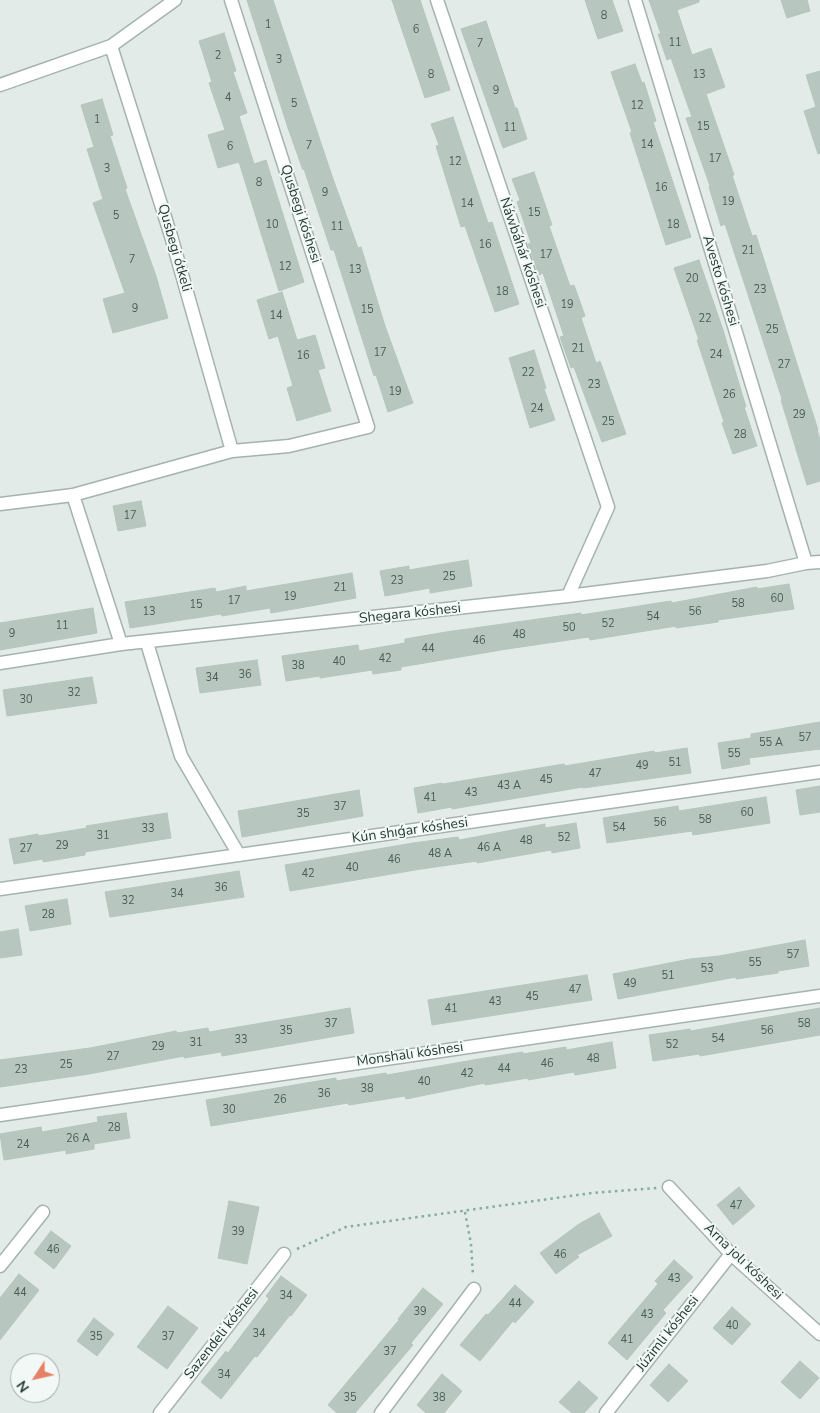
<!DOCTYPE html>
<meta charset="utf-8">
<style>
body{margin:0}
#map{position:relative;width:820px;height:1413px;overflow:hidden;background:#e2ebe7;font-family:"Nunito Sans",sans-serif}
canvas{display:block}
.north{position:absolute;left:10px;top:1353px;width:50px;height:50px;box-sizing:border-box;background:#f2f8f5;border:1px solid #a0aca8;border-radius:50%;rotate:235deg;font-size:14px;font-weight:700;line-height:20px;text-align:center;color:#243b34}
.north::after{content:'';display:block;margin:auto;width:18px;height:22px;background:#e68165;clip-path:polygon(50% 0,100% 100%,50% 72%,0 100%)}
</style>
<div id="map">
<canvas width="820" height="1413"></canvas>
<div class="north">N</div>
</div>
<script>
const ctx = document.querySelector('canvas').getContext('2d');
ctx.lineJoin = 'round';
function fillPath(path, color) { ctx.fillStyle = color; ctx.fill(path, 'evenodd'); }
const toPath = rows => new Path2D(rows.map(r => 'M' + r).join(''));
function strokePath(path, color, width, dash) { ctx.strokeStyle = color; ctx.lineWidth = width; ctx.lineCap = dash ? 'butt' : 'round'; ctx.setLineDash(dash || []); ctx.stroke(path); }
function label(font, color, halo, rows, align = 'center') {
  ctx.font = font + ' "Nunito Sans",sans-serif'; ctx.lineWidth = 4; ctx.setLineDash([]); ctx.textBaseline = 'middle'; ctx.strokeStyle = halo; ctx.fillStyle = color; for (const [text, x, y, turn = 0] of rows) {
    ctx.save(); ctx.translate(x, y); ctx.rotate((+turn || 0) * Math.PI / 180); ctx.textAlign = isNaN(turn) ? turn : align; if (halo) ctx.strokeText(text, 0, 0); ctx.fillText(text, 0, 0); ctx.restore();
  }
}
const building = toPath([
 [247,0,273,0,332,176,358,248,361,247,385,326,413,403,388,412,376,375,374,376,334,250,331,250,304,169,303,170,288,128,247,0],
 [392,0,420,0,450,90,425,98,392,0],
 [585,0,612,0,623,31,598,39,585,0],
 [649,0,699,0,699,2,677,10,692,55,711,48,725,87,706,94,734,175,732,175,752,236,756,235,818,430,817,430,820,440,820,481,807,485,781,400,782,399,725,224,721,226,709,187,710,186,686,118,692,117,671,58,667,60,658,34,661,34,649,0],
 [781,0,807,0,810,11,787,18,781,0],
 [486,21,515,108,517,108,527,139,503,148,461,29,486,21],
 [224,33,236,71,233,72,247,113,239,116,254,164,266,160,304,282,279,291,239,162,218,168,208,135,225,130,209,83,212,82,199,41,224,33],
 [635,64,642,83,644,82,656,121,653,122,691,237,666,245,630,133,632,132,611,72,635,64],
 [820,71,820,153,818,154,804,111,816,107,806,75,820,71],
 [102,99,113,135,110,136,127,188,125,189,156,276,168,318,113,333,103,299,125,293,93,203,103,199,87,149,94,147,81,105,102,99],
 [453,117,488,223,492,222,519,304,495,312,465,226,461,227,436,146,439,145,431,124,453,117],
 [534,172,552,225,549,226,570,286,574,285,585,316,581,318,596,363,600,361,626,434,602,442,574,367,571,368,560,337,564,336,543,273,539,275,528,244,531,243,517,202,520,200,512,179,534,172],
 [699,260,723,330,746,407,744,407,757,446,733,454,722,423,724,422,697,340,699,340,674,268,699,260],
 [282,292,297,340,315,335,325,368,318,370,331,411,297,421,287,388,293,386,278,336,269,339,257,300,282,292],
 [534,350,546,388,544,389,555,420,530,428,509,358,534,350],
 [141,501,146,526,118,531,113,506,141,501],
 [468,560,472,586,430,593,430,588,385,596,380,571,409,566,409,570,468,560],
 [352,573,356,598,271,613,270,608,222,616,221,614,130,628,125,602,215,588,216,592,246,586,246,591,352,573],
 [789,584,794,609,718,620,718,622,676,628,676,626,590,640,589,637,507,649,401,667,401,670,373,674,372,670,320,678,320,676,286,681,282,656,358,645,359,651,405,643,405,639,446,632,581,613,581,615,671,601,672,603,757,587,757,589,789,584],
 [93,608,97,633,0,650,0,623,93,608],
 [257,660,261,685,200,693,196,668,257,660],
 [92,677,97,703,7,716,3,690,92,677],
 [820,722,820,749,749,758,750,764,722,769,718,743,751,738,751,734,820,722],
 [687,748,691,773,583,788,583,787,452,809,452,807,418,813,414,788,442,783,443,784,564,764,565,766,654,751,655,753,687,748],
 [820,786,820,812,800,815,796,790,820,786],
 [359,790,363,816,242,837,238,811,359,790],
 [766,797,770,823,693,835,692,831,607,843,603,818,678,806,679,811,766,797],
 [167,813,171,838,85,852,85,855,43,862,43,859,14,864,9,839,38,834,38,836,87,828,86,826,167,813],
 [576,823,580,848,552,853,551,850,477,863,477,861,421,869,290,891,285,865,413,843,458,837,459,840,545,824,545,828,576,823],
 [239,871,244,897,110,917,105,892,239,871],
 [67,899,71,924,30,931,25,906,67,899],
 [18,929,22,955,0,958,0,932,18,929],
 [805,940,809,966,778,971,778,973,736,979,736,977,618,999,613,974,690,959,719,956,805,940],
 [587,975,592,1000,432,1025,428,1000,587,975],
 [350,1008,354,1033,222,1056,221,1052,184,1058,184,1056,89,1074,0,1087,0,1060,90,1048,176,1031,177,1033,208,1028,209,1032,350,1008],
 [820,1008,820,1035,700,1056,699,1054,653,1061,649,1035,690,1029,691,1031,820,1008],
 [612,1042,616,1068,575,1075,574,1072,528,1080,528,1078,485,1085,485,1083,406,1099,405,1096,349,1105,348,1103,211,1126,206,1100,336,1078,336,1081,386,1073,387,1075,479,1059,523,1052,523,1054,566,1047,566,1050,612,1042],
 [126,1113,130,1138,94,1144,94,1149,66,1154,66,1150,4,1160,0,1134,41,1127,42,1132,98,1122,97,1117,126,1113],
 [739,1187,755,1206,733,1225,717,1205,739,1187],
 [229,1201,259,1207,247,1264,218,1258,229,1201],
 [599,1213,612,1236,577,1255,579,1257,556,1274,540,1253,579,1224,599,1213],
 [51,1231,71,1246,54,1269,34,1253,51,1231],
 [674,1260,693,1277,663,1310,666,1313,627,1360,608,1343,658,1284,655,1281,674,1260],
 [19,1274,39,1290,0,1340,0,1298,19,1274],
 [281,1276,307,1295,291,1316,290,1315,257,1357,255,1356,221,1399,201,1382,226,1351,228,1353,269,1299,266,1296,281,1276],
 [515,1285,534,1302,515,1323,513,1321,480,1361,460,1345,486,1314,488,1315,515,1285],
 [423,1288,443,1304,411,1343,413,1345,355,1413,337,1413,328,1405,399,1320,398,1319,423,1288],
 [168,1306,198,1328,167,1369,137,1347,168,1306],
 [732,1307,751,1324,732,1345,713,1328,732,1307],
 [94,1318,114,1334,97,1356,77,1341,94,1318],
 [800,1361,819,1378,800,1399,781,1382,800,1361],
 [669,1364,688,1381,668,1402,650,1385,669,1364],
 [442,1374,462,1391,444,1413,426,1413,417,1405,442,1374],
 [579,1381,598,1398,584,1413,572,1413,559,1402,579,1381]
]);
const path = toPath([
 [465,1212,471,1244,473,1275],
 [297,1249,346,1227,592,1193,657,1188]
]);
const street = toPath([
 [437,0,608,507,568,596],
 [635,0,806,563],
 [111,46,171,236,232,451],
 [0,85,111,46,175,0],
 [73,495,121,644],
 [0,504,73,495,232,451,289,446,368,427,231,0],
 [147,643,181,756,239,855],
 [0,663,121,644,568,596,767,571,806,563,820,562],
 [0,889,820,772],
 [0,1115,820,996],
 [669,1187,731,1254,820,1334],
 [0,1266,43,1212],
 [160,1413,284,1254],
 [381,1413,474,1289],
 [606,1413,731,1254]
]);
const numberNames = [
 ["8",604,16],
 ["1",268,25],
 ["6",416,30],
 ["11",675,43],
 ["7",480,44],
 ["2",218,56],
 ["3",279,60],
 ["8",431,75],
 ["13",699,75],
 ["9",496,91],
 ["4",228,98],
 ["5",294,104],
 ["12",637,106],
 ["1",97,120],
 ["15",703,127],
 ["11",510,128],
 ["14",647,145],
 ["7",309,146],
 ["6",230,147],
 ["17",715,159],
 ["12",455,162],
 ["3",107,169],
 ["8",259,183],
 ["16",661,188],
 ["9",325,193],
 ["19",728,202],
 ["14",467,204],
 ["15",534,213],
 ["5",116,216],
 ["10",272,225],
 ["18",673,225],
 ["11",337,227],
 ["16",485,245],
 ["21",748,251],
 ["17",546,255],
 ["7",132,260],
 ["12",285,267],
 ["13",355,270],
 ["20",692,279],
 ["23",760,290],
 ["18",502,292],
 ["19",567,305],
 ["9",135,309],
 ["15",367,310],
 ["14",276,316],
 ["22",705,319],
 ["25",772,330],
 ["21",578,349],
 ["17",380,353],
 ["24",716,355],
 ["16",303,356],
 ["27",784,365],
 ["22",528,373],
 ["23",594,385],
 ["19",395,392],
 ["26",729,395],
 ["24",537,409],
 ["29",799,415],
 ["25",608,422],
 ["28",740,435],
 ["17",130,516],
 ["25",449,577],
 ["23",397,581],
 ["21",340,588],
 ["19",290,597],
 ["60",777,599],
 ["17",234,601],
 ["58",738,604],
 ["15",196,605],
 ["13",149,612],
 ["56",695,612],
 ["54",653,617],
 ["52",608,624],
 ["11",62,626],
 ["50",569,628],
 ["9",12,634],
 ["48",519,635],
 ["46",479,641],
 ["44",428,649],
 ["42",385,659],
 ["40",339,662],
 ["38",298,666],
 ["36",245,675],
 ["34",212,678],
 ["32",74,693],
 ["30",26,700],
 ["57",805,738],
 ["55 А",771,743],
 ["55",734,754],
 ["51",675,763],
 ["49",642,766],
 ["47",595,774],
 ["45",546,780],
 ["43 А",509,786],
 ["43",471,793],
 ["41",430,798],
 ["37",340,807],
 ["60",747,813],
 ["35",303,814],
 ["58",705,820],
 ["56",660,823],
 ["54",619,828],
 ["33",148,829],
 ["31",103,836],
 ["52",564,838],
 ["48",526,841],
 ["29",62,846],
 ["46 А",489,848],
 ["27",26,849],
 ["48 А",440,854],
 ["46",394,860],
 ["40",352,868],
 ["42",308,874],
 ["36",221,888],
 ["34",177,894],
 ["32",128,901],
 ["28",48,915],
 ["57",793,955],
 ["55",755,963],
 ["53",707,969],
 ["51",668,976],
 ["49",630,984],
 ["47",575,990],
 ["45",532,997],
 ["43",495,1002],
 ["41",451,1009],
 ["37",331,1024],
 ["58",804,1024],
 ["35",286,1031],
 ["56",767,1031],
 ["54",718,1039],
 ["33",241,1040],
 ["31",196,1043],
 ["52",672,1045],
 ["29",158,1047],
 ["27",113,1057],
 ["48",593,1059],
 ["46",547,1064],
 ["25",66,1065],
 ["44",504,1069],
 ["23",21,1070],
 ["42",467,1074],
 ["40",424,1082],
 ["38",367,1089],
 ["36",324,1094],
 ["26",280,1100],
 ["30",229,1110],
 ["28",114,1128],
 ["26 А",78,1139],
 ["24",23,1145],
 ["47",736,1206],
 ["39",238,1232],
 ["46",53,1250],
 ["46",560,1255],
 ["43",674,1279],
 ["44",20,1293],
 ["34",286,1296],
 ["44",515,1304],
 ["39",420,1312],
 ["43",647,1315],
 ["40",732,1326],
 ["34",259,1334],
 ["35",96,1337],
 ["37",168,1337],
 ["41",627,1340],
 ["37",390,1352],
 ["34",224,1375],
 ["35",350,1398],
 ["38",439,1398]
];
const streetNames = [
 ["Qusbegi kóshesi",300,214,72],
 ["Qusbegi ótkeli",174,248,74],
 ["Náwbáhár kóshesi",522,253,71],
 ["Avesto kóshesi",720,281,73],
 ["Shegara kóshesi",410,614,-6],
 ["Kún shıǵar kóshesi",410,831,-8],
 ["Monshalı kóshesi",410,1055,-8],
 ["Arna jolı kóshesi",743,1262,44],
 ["Sazendeli kóshesi",222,1334,-52],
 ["Júzimli kóshesi",668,1334,-52]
];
fillPath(building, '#b8c6c0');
strokePath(building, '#b5c4be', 1);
strokePath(street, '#a5b3ae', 15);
strokePath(path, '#85ac9f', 2.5, [2.5, 4]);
strokePath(street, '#fff', 12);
label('11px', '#495e57', null, numberNames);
label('14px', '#243b34', '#f2f8f5', streetNames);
</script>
